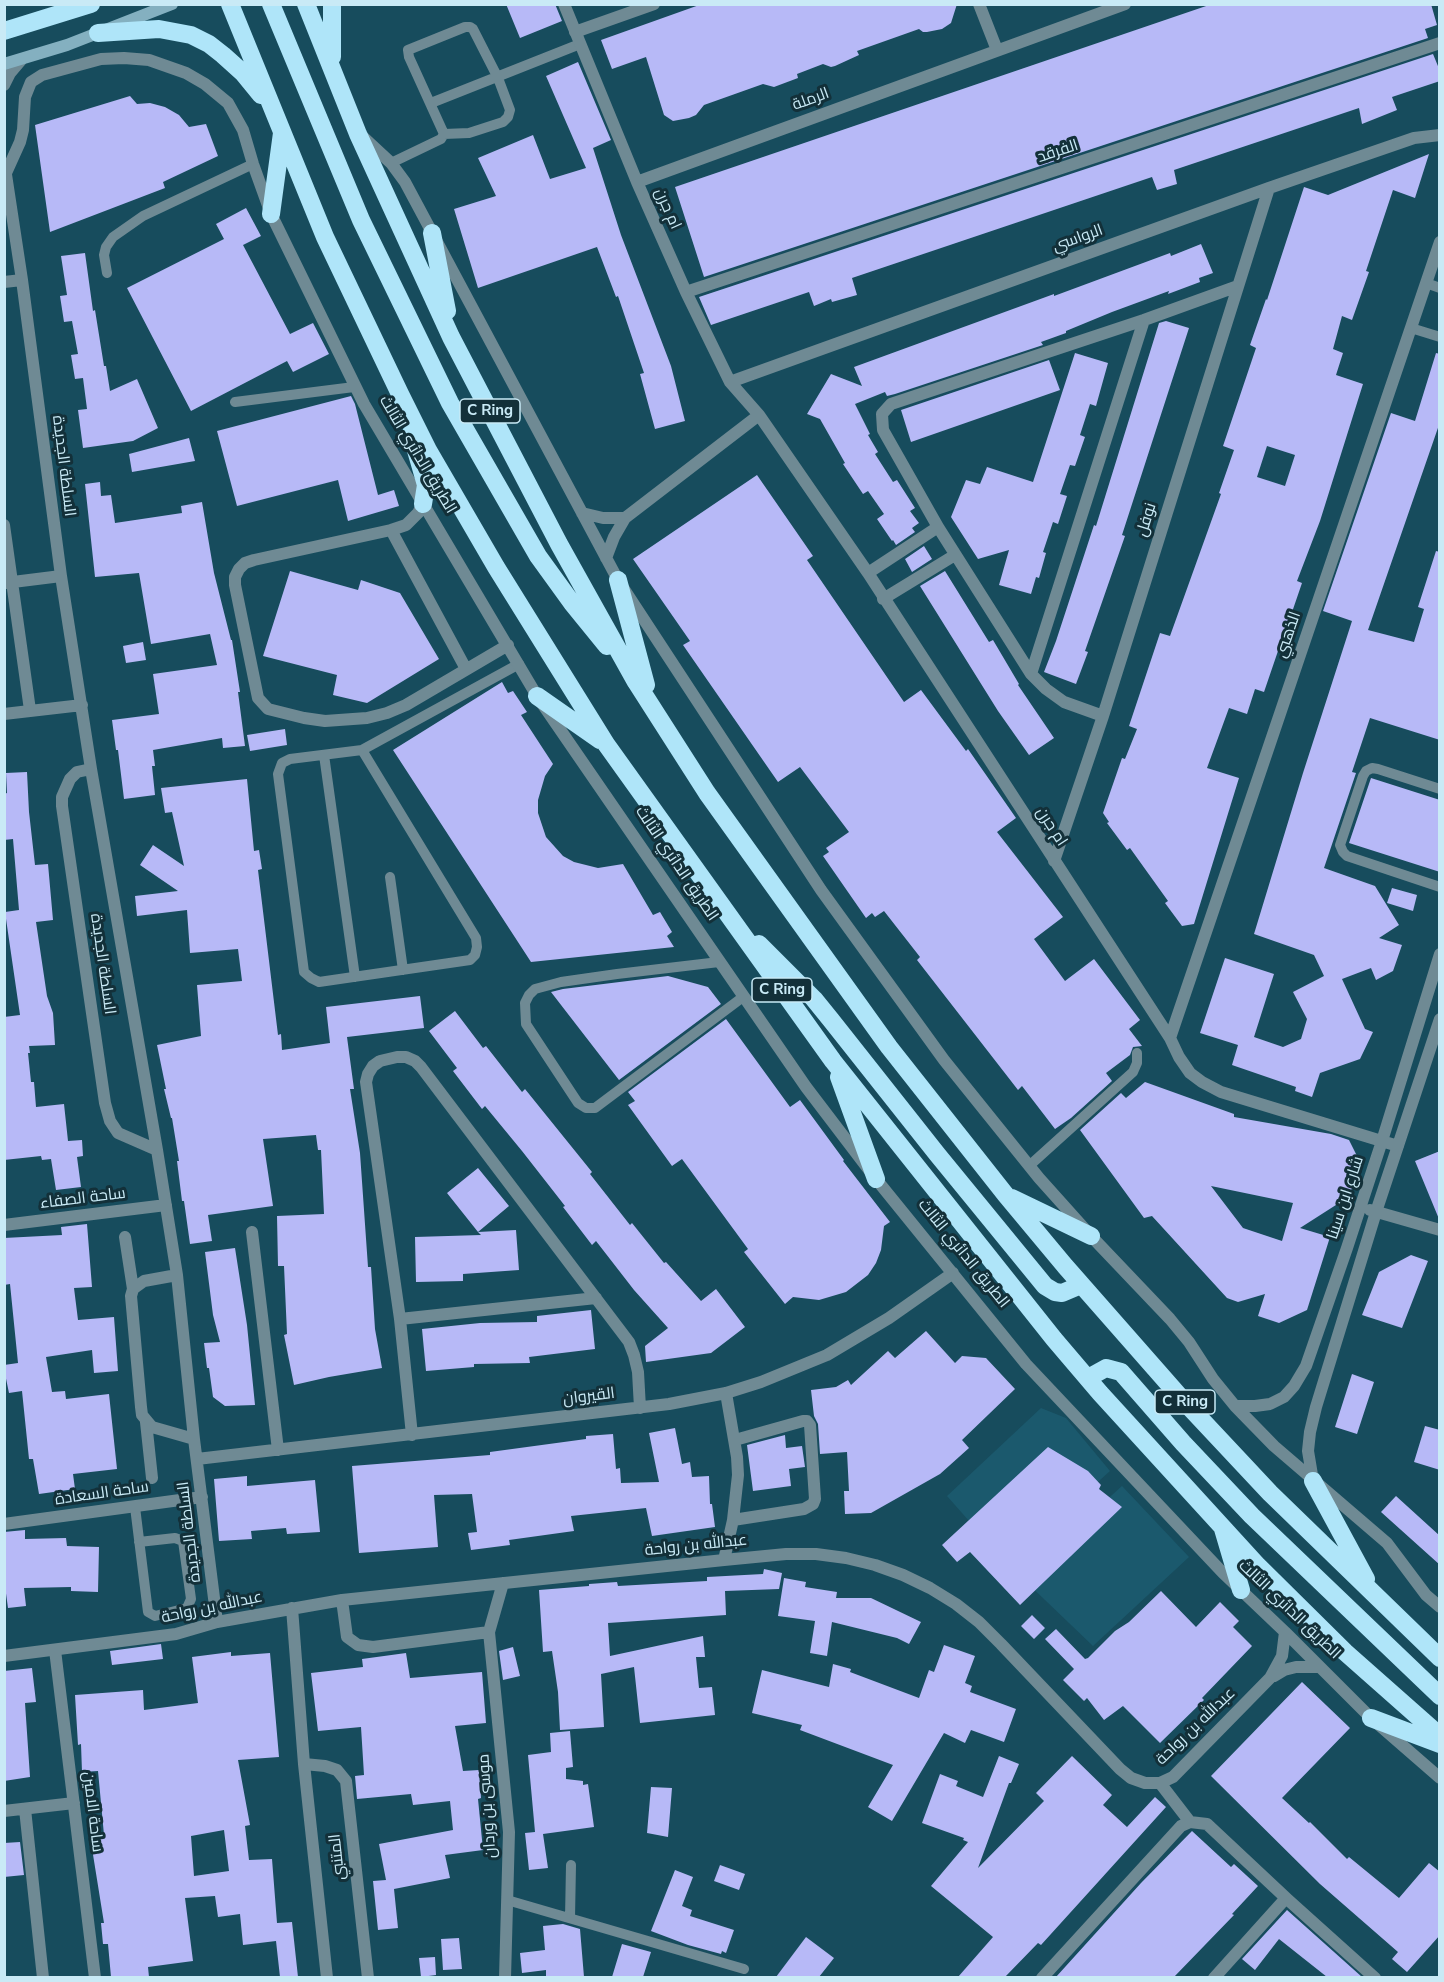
<!DOCTYPE html>
<meta charset="utf-8">
<style>
body{margin:0}
#map{position:relative;width:1444px;height:1982px;overflow:hidden;background:#174c5d;font-family:"Nunito Sans",sans-serif}
canvas{display:block}
.frame{position:absolute;inset:0;border:6px solid #c9eaf6;pointer-events:none}
</style>
<div id="map">
<canvas width="1444" height="1982"></canvas>
<div class="frame"></div>
</div>
<script>
const ctx = document.querySelector('canvas').getContext('2d');
ctx.lineJoin = 'round';
function fillPath(path, color) { ctx.fillStyle = color; ctx.fill(path, 'evenodd'); }
const toPath = rows => new Path2D(rows.map(r => 'M' + r).join(''));
function strokePath(path, color, width, dash) { ctx.strokeStyle = color; ctx.lineWidth = width; ctx.lineCap = dash ? 'butt' : 'round'; ctx.setLineDash(dash || []); ctx.stroke(path); }
function label(font, color, halo, rows, align = 'center') {
  ctx.font = font + ' "Nunito Sans",Cairo,sans-serif'; ctx.lineWidth = 6; ctx.setLineDash([]); ctx.textBaseline = 'middle'; ctx.strokeStyle = halo; ctx.fillStyle = color; for (const [text, x, y, turn = 0] of rows) {
    ctx.save(); ctx.translate(x, y); ctx.rotate((+turn || 0) * Math.PI / 180); ctx.textAlign = isNaN(turn) ? turn : align; if (halo) ctx.strokeText(text, 0, 0); ctx.fillText(text, 0, 0); ctx.restore();
  }
}
const built = toPath([
 [1041,1408,1066,1418,1110,1471,1007,1564,947,1496],
 [1122,1486,1189,1557,1093,1646,1021,1577]
]);
const building = toPath([
 [506,4,555,4,562,21,520,38],
 [702,4,957,4,951,23,942,29,927,32,923,32,919,29,857,51,859,55,835,66,831,67,823,64,797,74,798,78,774,87,763,84,704,105,696,115,689,118,673,121,664,115,646,57,612,69,601,40],
 [1212,4,1431,4,1437,25,1425,29,1428,38,704,277,675,187],
 [1433,54,1440,71,1440,81,1392,97,1397,110,1362,124,1359,108,1174,170,1177,184,1157,190,1152,177,852,278,857,295,832,302,831,299,814,306,809,292,711,325,699,297],
 [578,62,611,140,593,148,621,235,671,366,685,421,655,429,640,374,644,373,618,296,616,297,597,247,478,288,454,209,496,196,478,158,533,135,550,179,586,168,546,76],
 [130,96,137,104,150,103,165,107,179,115,189,127,206,124,218,156,163,182,165,188,50,232,35,125],
 [1429,154,1415,198,1393,190,1366,271,1369,272,1352,320,1342,316,1333,349,1343,353,1336,375,1363,384,1320,521,1297,581,1302,583,1290,618,1293,619,1281,653,1278,651,1264,692,1255,689,1247,714,1229,708,1207,768,1239,778,1194,924,1182,926,1165,903,1168,901,1130,848,1127,850,1107,823,1109,822,1103,813,1122,758,1125,759,1137,729,1129,726,1160,633,1170,636,1221,494,1219,493,1234,450,1223,446,1256,348,1250,345,1266,299,1267,300,1304,187,1328,195],
 [1267,446,1295,455,1285,486,1257,477],
 [246,208,261,236,243,245,290,334,313,323,329,354,293,372,287,361,191,411,127,288,224,239,216,224],
 [1201,244,1213,273,1199,278,1200,282,1168,294,1169,291,1112,312,1066,331,1066,333,1041,342,1043,345,895,394,887,396,885,392,855,404,870,434,868,435,878,452,875,454,893,482,897,480,915,508,910,511,919,523,912,528,915,532,896,545,893,540,892,541,877,519,884,514,868,491,863,494,843,464,845,463,820,419,807,414,831,374,862,386,854,367,1054,294,1054,296,1170,253,1171,256],
 [85,253,93,311,95,310,104,366,106,366,110,391,137,379,158,428,133,441,83,448,78,410,87,409,83,378,75,379,71,355,78,354,72,321,64,322,60,296,67,295,61,256],
 [1166,321,1189,328,1122,535,1125,536,1085,651,1088,652,1076,684,1044,672,1056,641,1094,525,1096,526,1159,323],
 [1075,353,1108,363,1096,406,1090,404,1080,435,1085,437,1075,466,1070,465,1060,494,1067,496,1058,524,1053,522,1043,552,1046,553,1039,578,1036,577,1031,594,999,585,1009,550,978,559,951,517,966,480,980,484,987,467,1033,482],
 [1436,353,1440,354,1440,422,1368,630,1414,642,1424,609,1418,607,1436,551,1440,552,1440,740,1370,718,1352,772,1356,773,1324,868,1375,886,1399,925,1379,938,1402,945,1393,971,1376,980,1371,968,1342,979,1365,1029,1373,1032,1360,1059,1320,1073,1312,1097,1295,1091,1296,1087,1232,1065,1238,1045,1200,1033,1225,958,1274,974,1254,1037,1283,1047,1301,1039,1307,1019,1293,992,1324,976,1314,955,1254,934,1303,773,1352,621,1323,611,1391,413,1415,421],
 [1049,360,1060,390,911,442,901,410],
 [351,396,355,404,378,495,394,490,399,506,348,521,338,480,237,506,217,431],
 [189,438,195,461,132,472,129,454],
 [757,475,813,556,807,560,904,702,921,690,966,751,968,749,1016,818,997,832,1063,917,1034,939,1065,981,1094,959,1140,1020,1129,1029,1142,1046,1133,1047,1130,1055,1106,1073,1112,1081,1071,1118,1055,1129,1022,1086,1018,1090,917,960,920,957,884,911,875,917,872,913,866,918,823,856,829,852,826,848,849,832,800,767,778,782,683,645,690,641,633,559],
 [100,482,101,496,111,495,115,523,182,513,181,506,202,502,214,573,231,640,232,640,240,692,238,692,245,746,223,748,222,738,153,750,155,766,152,766,155,795,124,799,118,750,116,750,112,720,159,714,153,674,217,665,210,634,151,644,139,573,95,577,85,484],
 [924,546,932,559,912,572,905,559],
 [290,571,358,590,361,580,400,593,439,659,367,703,333,695,337,675,263,656],
 [945,571,989,642,993,640,1019,684,1018,685,1054,738,1029,755,998,711,920,586],
 [143,642,146,660,126,663,123,646],
 [502,682,508,693,513,691,527,712,521,715,553,764,545,776,538,800,538,813,546,837,563,856,574,862,598,868,623,864,653,915,660,912,672,932,667,936,674,947,531,962,393,750],
 [285,729,287,745,250,751,247,735],
 [27,772,29,812,35,865,48,864,53,920,36,922,47,996,53,1013,55,1045,29,1046,30,1053,28,1053,31,1082,34,1082,36,1107,64,1104,68,1141,82,1140,83,1156,77,1157,81,1187,56,1190,51,1159,42,1160,41,1156,4,1160,4,1017,20,1015,5,912,19,910,13,839,4,840,4,794,7,793,6,773],
 [1371,778,1440,800,1440,872,1349,843],
 [247,779,254,851,259,850,262,869,258,870,278,1035,281,1034,282,1050,330,1043,326,1007,420,996,424,1028,347,1037,354,1089,350,1089,360,1153,368,1267,371,1267,375,1329,382,1368,329,1377,294,1385,284,1335,287,1334,284,1266,278,1266,277,1216,324,1214,321,1150,318,1150,316,1135,263,1139,273,1206,208,1215,212,1241,190,1244,184,1201,182,1201,177,1161,179,1161,172,1118,171,1118,164,1089,166,1089,157,1045,201,1036,197,985,242,981,238,949,190,953,187,910,137,916,135,896,178,891,140,865,153,845,184,866,172,812,165,813,161,788],
 [1392,888,1417,895,1413,911,1387,903],
 [668,976,708,987,721,1004,619,1080,551,992,563,989],
 [455,1011,483,1048,486,1046,522,1092,525,1089,592,1172,590,1174,630,1225,632,1223,664,1263,666,1262,701,1301,716,1289,745,1327,711,1353,646,1362,645,1346,668,1328,634,1290,596,1241,592,1245,563,1207,565,1206,522,1151,485,1106,482,1109,453,1071,457,1068,429,1031],
 [726,1019,790,1107,800,1100,844,1160,843,1161,890,1222,884,1226,881,1250,876,1263,868,1275,846,1292,819,1300,793,1297,785,1304,744,1252,748,1249,682,1159,672,1166,628,1105,635,1101,628,1092],
 [1145,1082,1234,1114,1234,1117,1331,1134,1349,1140,1358,1158,1350,1196,1300,1228,1330,1237,1307,1310,1279,1323,1258,1316,1265,1294,1238,1302,1227,1298,1152,1216,1144,1218,1080,1130,1121,1093,1126,1098],
 [1211,1186,1293,1203,1282,1241,1243,1228],
 [1440,1151,1440,1219,1439,1219,1415,1161],
 [478,1168,509,1206,478,1232,447,1193],
 [87,1224,92,1287,74,1288,78,1320,114,1317,118,1371,94,1373,92,1350,46,1357,52,1392,65,1391,66,1399,109,1394,117,1469,73,1474,75,1489,39,1494,33,1459,29,1459,22,1391,9,1393,4,1369,4,1365,18,1363,10,1284,4,1285,4,1238,62,1235,61,1227],
 [516,1230,519,1270,463,1274,463,1281,416,1282,415,1237,481,1235,478,1232],
 [235,1248,247,1325,255,1405,225,1406,213,1397,209,1368,207,1368,204,1343,220,1342,213,1315,205,1252],
 [1411,1255,1428,1261,1402,1328,1362,1315,1379,1272],
 [591,1310,595,1349,529,1357,530,1363,474,1364,474,1367,426,1371,422,1329,480,1323,537,1322,537,1316],
 [926,1331,955,1363,962,1356,986,1358,1015,1389,962,1440,969,1448,940,1474,871,1513,845,1514,844,1491,849,1491,847,1452,820,1454,818,1424,814,1416,811,1390,836,1387,848,1380,851,1385,888,1351,895,1358],
 [1352,1374,1374,1382,1357,1434,1335,1427],
 [1425,1426,1440,1430,1440,1470,1414,1462],
 [675,1428,682,1464,690,1462,692,1477,709,1476,710,1504,712,1504,715,1527,652,1536,646,1508,571,1516,574,1531,509,1540,510,1545,471,1550,468,1533,477,1532,472,1494,434,1495,438,1547,359,1553,352,1466,490,1455,490,1452,586,1439,586,1436,613,1434,616,1469,620,1468,621,1483,659,1482,649,1433],
 [785,1435,786,1448,802,1446,805,1467,789,1469,791,1486,753,1491,747,1445],
 [1048,1447,1088,1471,1101,1485,1099,1489,1122,1507,1020,1605,970,1552,957,1562,942,1545],
 [247,1476,247,1486,315,1480,320,1532,287,1534,286,1528,251,1531,252,1539,219,1541,214,1479],
 [1396,1496,1440,1536,1440,1565,1381,1512],
 [25,1530,25,1539,66,1538,67,1546,99,1547,98,1592,71,1591,71,1587,24,1588,26,1606,8,1608,4,1579,4,1532],
 [764,1569,782,1573,779,1589,725,1591,726,1615,608,1623,610,1656,703,1636,705,1657,696,1657,699,1688,712,1687,715,1715,640,1723,634,1667,601,1674,604,1727,560,1730,558,1692,552,1651,543,1652,539,1590,589,1586,589,1584,617,1582,618,1586,707,1581,707,1577,763,1574],
 [784,1578,806,1582,805,1587,837,1592,836,1598,871,1598,921,1622,909,1644,897,1638,832,1622,827,1656,810,1653,815,1621,778,1616],
 [1161,1591,1196,1627,1220,1602,1239,1621,1233,1627,1252,1646,1202,1698,1204,1700,1160,1743,1123,1706,1104,1720,1087,1698,1084,1701,1063,1680,1074,1669,1045,1639,1056,1629,1085,1659,1088,1658,1115,1631,1129,1622],
 [1032,1615,1045,1628,1034,1639,1021,1626],
 [161,1644,163,1659,112,1665,110,1651],
 [944,1645,975,1656,965,1683,972,1686,970,1692,1016,1709,1004,1742,971,1730,965,1743,944,1733,892,1821,868,1807,893,1765,800,1730,802,1725,752,1713,762,1670,829,1687,833,1664,851,1669,850,1672,919,1698,929,1670,934,1672],
 [513,1647,520,1676,503,1680,499,1651],
 [231,1652,231,1656,270,1653,279,1757,238,1760,250,1825,245,1826,249,1860,272,1859,277,1923,292,1922,298,1977,280,1977,276,1941,243,1945,240,1914,218,1917,215,1896,185,1898,193,1961,148,1967,149,1977,111,1977,108,1944,103,1944,101,1923,104,1923,90,1836,104,1835,98,1771,82,1772,81,1744,78,1745,75,1695,143,1690,144,1710,198,1703,192,1657],
 [224,1830,229,1871,194,1876,191,1836],
 [406,1653,410,1678,482,1672,486,1723,455,1726,463,1771,479,1770,481,1798,478,1799,483,1850,445,1855,450,1878,394,1889,398,1928,378,1930,373,1881,386,1880,379,1844,453,1830,450,1801,413,1805,411,1794,357,1799,355,1776,364,1775,361,1727,318,1731,311,1673,363,1667,362,1659],
 [32,1668,36,1702,25,1703,30,1777,4,1781,4,1671],
 [1302,1682,1350,1728,1282,1798,1309,1823,1310,1822,1347,1859,1349,1857,1399,1898,1429,1863,1440,1872,1440,1935,1407,1972,1392,1959,1398,1952,1320,1884,1211,1776],
 [570,1731,573,1767,566,1768,566,1779,583,1781,583,1785,588,1784,594,1827,543,1834,548,1868,529,1870,525,1833,535,1832,528,1755,551,1752,550,1733],
 [999,1756,1019,1764,1011,1783,1009,1783,978,1868,1044,1801,1036,1793,1072,1756,1112,1795,1103,1805,1127,1827,1155,1797,1166,1807,1041,1945,1038,1943,1005,1977,958,1977,993,1937,931,1886,968,1842,963,1840,964,1838,922,1823,940,1774,958,1781,956,1786,983,1797],
 [651,1787,672,1788,668,1837,647,1833],
 [1192,1831,1231,1867,1234,1864,1258,1886,1232,1914,1234,1915,1174,1977,1056,1977,1141,1883],
 [20,1842,24,1875,4,1877,4,1843],
 [720,1865,745,1874,739,1890,714,1881],
 [675,1870,693,1877,682,1906,692,1910,690,1916,734,1930,726,1953,722,1951,721,1954,688,1945,651,1931],
 [1287,1910,1362,1977,1327,1977,1279,1939,1255,1970,1242,1959],
 [563,1924,580,1929,584,1977,546,1977,546,1970,522,1973,520,1953,545,1950,543,1926],
 [806,1937,834,1958,819,1977,776,1977],
 [459,1938,462,1969,443,1970,441,1939],
 [622,1944,651,1952,643,1977,612,1977],
 [435,1957,436,1975,421,1977,419,1958]
]);
const lane = toPath([
 [431,103,580,44],
 [391,163,441,139,444,134,409,57,408,50,465,27,470,27,473,29,498,78,510,110,508,117,503,122,469,133,444,134],
 [107,273,104,255,106,247,113,237,143,216,253,164],
 [1426,283,1440,288],
 [1411,328,1440,337],
 [235,402,354,387],
 [362,750,476,938,477,947,475,955,470,960,319,982,311,978,304,972,278,774,282,763,290,759,362,750,519,664],
 [324,755,355,977],
 [1440,789,1378,769,1372,768,1366,771,1363,776,1340,845,1343,852,1347,856,1440,887],
 [390,877,403,970],
 [719,962,617,974,561,982,535,989,529,995,525,1003,526,1024,578,1103,586,1108,595,1108,743,997],
 [1029,1166,1133,1072,1137,1063,1137,1053],
 [135,1507,148,1612,155,1616,187,1608,191,1599,183,1541,175,1538,139,1542],
 [507,1900,744,1969],
 [570,1918,571,1865]
]);
const street = toPath([
 [564,4,637,182,686,292,730,382,759,415,868,573,1170,1038,1179,1057,1190,1073,1202,1082,1221,1092,1398,1146],
 [979,4,997,50],
 [575,32,654,4],
 [4,85,10,73,21,60],
 [363,137,391,163,405,182,618,580,821,890,944,1060,1039,1178,1091,1236,1170,1319,1189,1342,1213,1379,1235,1406,1274,1446,1387,1543,1426,1595,1440,1607],
 [5,168,22,280,61,576,91,769,157,1150,177,1275,194,1439,217,1622],
 [6,173,20,142,23,130,25,97,31,82,42,75,101,59,124,58,149,60,186,73,205,84,228,103,243,130,253,164,271,214,364,404,537,696,806,1087,876,1179,1026,1364,1223,1573,1285,1632,1371,1718,1440,1778],
 [637,182,1125,4],
 [4,282,22,280],
 [686,292,1440,43],
 [730,382,1269,188,1414,138,1440,135],
 [423,504,418,513,406,525,391,530,254,560,245,563,239,569,235,577,235,585,258,698,268,709,304,718,325,721,367,718,387,713,406,705,508,645],
 [582,513,603,518,625,518],
 [4,525,30,710],
 [391,530,466,669],
 [606,558,614,537,625,518,759,415],
 [868,573,938,527],
 [5,583,61,576],
 [883,599,955,555],
 [1031,674,1144,320],
 [4,714,82,705],
 [1103,716,1064,702,1046,689,1031,674,938,527,883,430,882,414,891,404,1144,320,1238,286],
 [91,769,77,772,70,779,62,797,62,806,105,1103,110,1121,118,1133,157,1150],
 [1054,861,1103,716,1269,188],
 [1170,1038,1440,242],
 [1370,1210,1440,1230],
 [4,1225,166,1205],
 [252,1232,278,1450],
 [125,1237,133,1289],
 [177,1275,144,1281,133,1289,131,1296,141,1407,142,1415,152,1427,194,1439],
 [400,1319,596,1298],
 [1235,1406,1255,1406,1270,1404,1284,1397,1294,1386,1306,1366,1347,1248,1382,1141,1440,954],
 [146,1422,152,1478],
 [412,1435,400,1319,366,1082,368,1074,373,1066,380,1061,397,1057,406,1057,415,1061,421,1067,629,1342,634,1355,638,1372,640,1408],
 [197,1459,669,1404,726,1393,761,1382,827,1355,889,1318,953,1273],
 [1313,1481,1308,1451,1310,1432,1316,1407,1376,1212,1440,1019],
 [733,1520,804,1509,813,1504,815,1499,810,1425,807,1421,803,1421,735,1440],
 [4,1524,202,1497],
 [724,1560,733,1520,738,1475,737,1457,726,1393],
 [503,1583,489,1632,509,1832,505,1978],
 [342,1600,347,1637,358,1645,373,1647,489,1632],
 [292,1608,304,1764,327,1978],
 [55,1650,95,1978],
 [4,1656,176,1634,217,1622,342,1600,724,1560,786,1554,816,1554,846,1558,875,1565,903,1575,930,1588,956,1604,979,1622,1001,1644,1120,1769,1131,1778,1145,1783,1160,1783,1173,1777,1270,1678,1282,1656,1285,1632],
 [1274,1676,1284,1670,1296,1667,1320,1667],
 [304,1764,325,1766,337,1770,346,1781,368,1978],
 [1160,1783,1190,1822],
 [25,1809,43,1978],
 [4,1811,74,1803],
 [1042,1978,1181,1826,1190,1822,1207,1824,1286,1898],
 [1214,1978,1286,1898,1375,1978]
]);
const secondary = toPath([
 [4,64,67,45,172,4]
]);
const highway = toPath([
 [230,4,325,237,400,394,428,450,496,567,606,744,833,1061,1054,1339,1100,1393,1258,1566,1345,1652,1440,1736],
 [271,4,361,220,450,403,538,556,572,603,607,646],
 [306,4,358,134,451,337,559,544,636,682,707,793,889,1047,1005,1194,1065,1266,1181,1398,1270,1493,1440,1658],
 [332,4,332,57],
 [4,31,91,4],
 [98,33,159,29,191,35,209,44,223,55,243,73,261,95],
 [271,214,282,133],
 [432,233,447,311],
 [411,433,426,485,423,504],
 [618,580,646,685],
 [537,696,600,740],
 [759,944,814,999,831,1020,937,1154,1045,1286,1055,1292,1062,1293,1081,1285],
 [839,1077,876,1179],
 [1012,1198,1091,1236],
 [1088,1378,1106,1368,1121,1372,1183,1443,1252,1516,1440,1696],
 [1313,1481,1366,1579],
 [1223,1529,1241,1590],
 [1371,1718,1440,1744]
]);
const shields = [
 [490,411,60],
 [782,990,60],
 [1185,1402,60]
];
const shieldNames = [
 ["C Ring",490,411],
 ["C Ring",782,990],
 ["C Ring",1185,1402]
];
const streetNames = [
 ["الرملة",811,100,-20],
 ["الفرقد",1058,152,-18],
 ["ام جرن",667,209,66],
 ["الرواسي",1078,239,-20],
 ["الطريق الدائري الثالث",417,455,59],
 ["السلطة الجديدة",63,466,83],
 ["نوفل",1147,520,-73],
 ["الذهبي",1289,635,-71],
 ["ام جرن",1051,827,57],
 ["الطريق الدائري الثالث",676,864,56],
 ["السلطة الجديدة",102,964,82],
 ["شارع ابن سينا",1346,1198,-72],
 ["ساحة الصفاء",83,1199,-7],
 ["الطريق الدائري الثالث",963,1254,51],
 ["القيروان",589,1397,-7],
 ["ساحة السعادة",102,1494,-8],
 ["السلطة الجديدة",190,1532,-97],
 ["عبدالله بن رواحة",696,1546,-6],
 ["عبدالله بن رواحة",212,1608,-12],
 ["الطريق الدائري الثالث",1289,1610,44],
 ["عبدالله بن رواحة",1196,1727,-44],
 ["موسى بن وردان",488,1806,-94],
 ["ساحة الامين",92,1812,83],
 ["المتنبي",338,1857,-96]
];
fillPath(built, '#1b596d');
fillPath(building, '#b7b9f7');
strokePath(lane, '#6f8a94', 10);
strokePath(street, '#6f8a94', 12);
strokePath(secondary, '#84b0c0', 12);
strokePath(highway, '#afe5f9', 18);
for (const [x, y, w] of shields) { const box = new Path2D(); box.roundRect(x - w / 2, y - 12, w, 24, 4.5); ctx.fillStyle = '#133039'; ctx.fill(box); strokePath(box, '#c9eaf6', 1.5); }
label('bold 15px', '#c9eaf6', null, shieldNames);
label('16px', '#c9eaf6', '#133039', streetNames);
</script>
